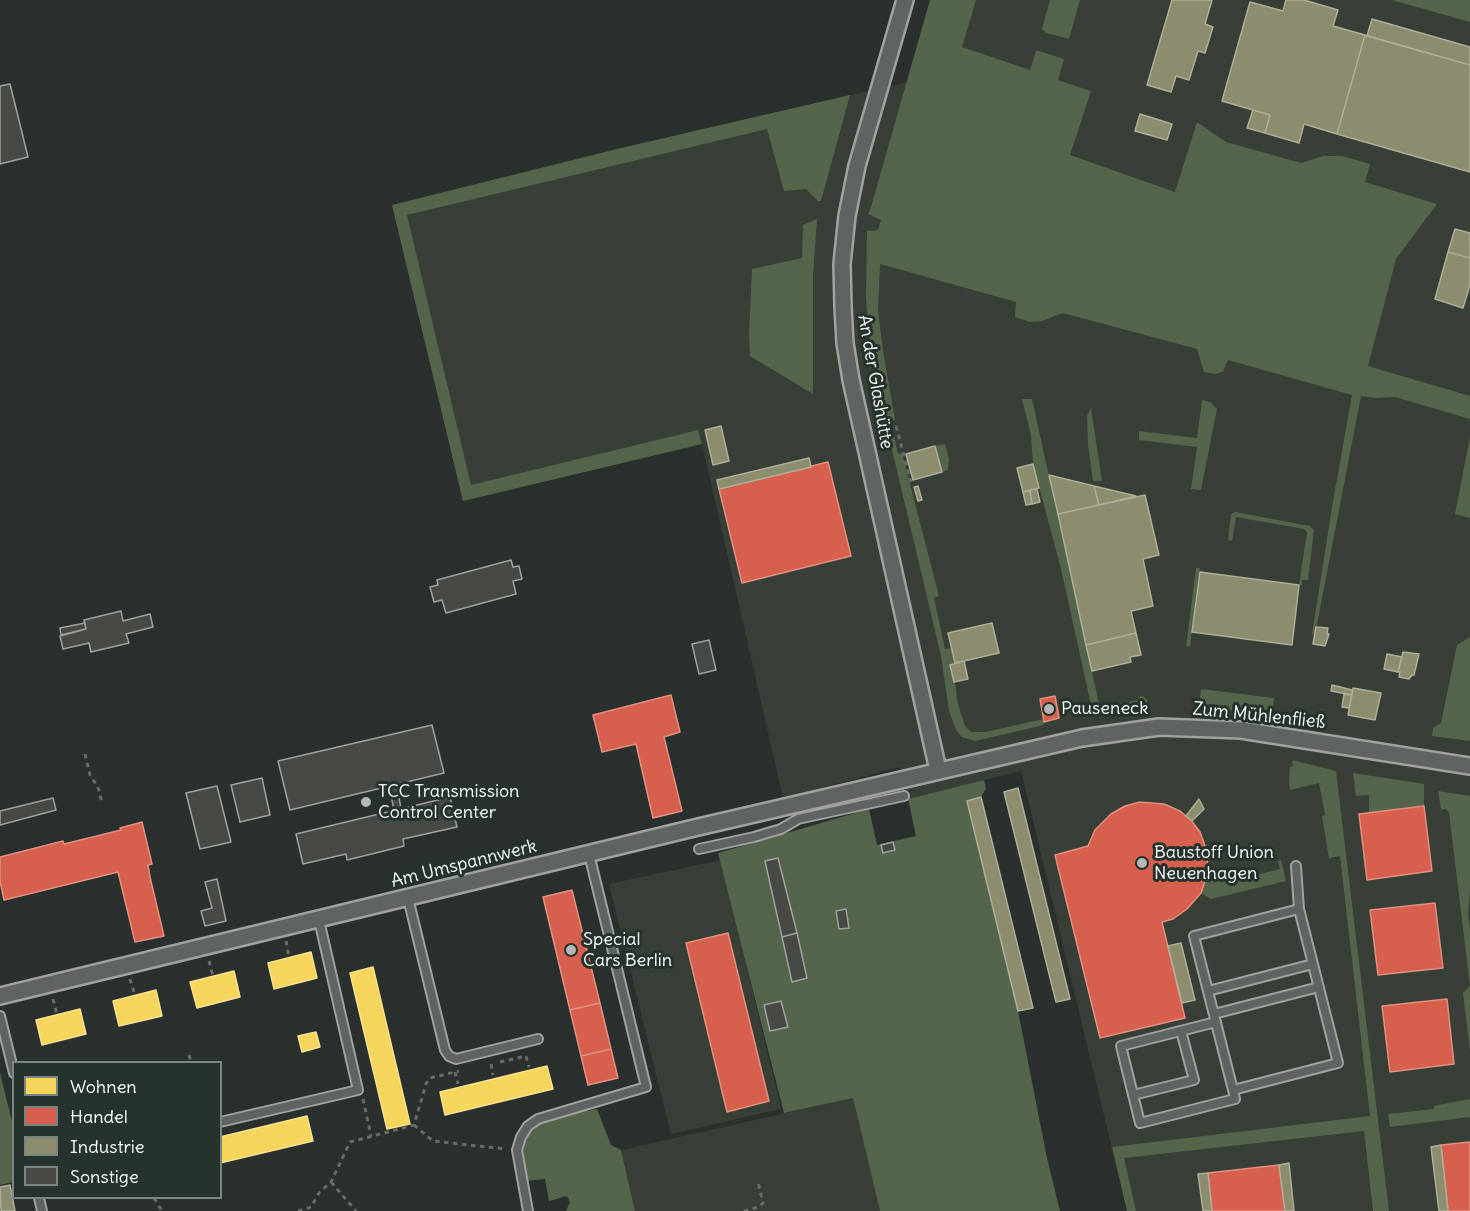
<!DOCTYPE html>
<meta charset="utf-8">
<style>
body{margin:0}
#map{position:relative;width:1470px;height:1211px;overflow:hidden;background:#29302d;font-family:Delius,sans-serif}
canvas{display:block}
.legend{position:absolute;left:12px;top:1061px;width:210px;height:138px;box-sizing:border-box;background:#26332d;border:2px solid #7d8581;margin:0;padding:8px 10px;list-style:none;font-size:18px;color:#fff}
.legend li{display:flex;align-items:center;gap:12px;height:30px}
.legend b{width:30px;border:2px solid #7d8581}
</style>
<div id="map">
<canvas width="1470" height="1211"></canvas>
<ul class="legend">
<li><b style="height:16px;background:#f6d55c"></b>Wohnen</li>
<li><b style="height:16px;background:#d6604d"></b>Handel</li>
<li><b style="height:16px;background:#8c8c6e"></b>Industrie</li>
<li><b style="height:16px;background:#464944"></b>Sonstige</li>
</ul>
</div>
<script>
const ctx = document.querySelector('canvas').getContext('2d');
ctx.lineJoin = 'round';
function fillPath(path, color) { ctx.fillStyle = color; ctx.fill(path, 'evenodd'); }
const toPath = rows => new Path2D(rows.map(r => 'M' + r).join(''));
function strokePath(path, color, width, dash) { ctx.strokeStyle = color; ctx.lineWidth = width; ctx.lineCap = dash ? 'butt' : 'round'; ctx.setLineDash(dash || []); ctx.stroke(path); }
function label(font, color, halo, rows, align = 'center') {
  ctx.font = font + ' Delius,sans-serif'; ctx.lineWidth = 6; ctx.setLineDash([]); ctx.textBaseline = 'middle'; ctx.strokeStyle = halo; ctx.fillStyle = color; for (const [text, x, y, turn = 0] of rows) {
    ctx.save(); ctx.translate(x, y); ctx.rotate((+turn || 0) * Math.PI / 180); ctx.textAlign = isNaN(turn) ? turn : align; if (halo) ctx.strokeText(text, 0, 0); ctx.fillText(text, 0, 0); ctx.restore();
  }
}
const built = toPath([
 [944,0,1470,0,1470,1211,1127,1211,1021,771,908,799,900,767,783,798,702,444,463,501,392,205,617,149,921,79],
 [721,860,781,1109,671,1134,609,884],
 [853,1098,880,1211,635,1211,621,1150]
]);
const green = toPath([
 [930,0,976,0,962,47,1030,70,1036,51,1039,51,1064,59,1058,80,1091,91,1070,155,1175,192,1197,122,1226,142,1301,163,1323,156,1342,156,1370,164,1365,182,1437,204,1396,259,1368,366,1470,396,1470,419,1395,397,1375,398,1361,396,1315,635,1312,634,1332,507,1352,395,1228,360,1223,372,1215,374,1204,372,1197,349,1063,313,1042,321,1030,322,1015,317,1016,302,880,264,878,310,883,351,895,420,886,423,871,358,866,298,867,231,878,230,881,220,868,214,871,207],
 [1050,0,1080,0,1069,39,1046,33,1042,29],
 [1392,0,1470,0,1470,22],
 [850,95,821,201,818,201,806,189,784,191,767,129,407,215,471,485,698,430,702,444,463,501,392,205,617,149],
 [817,219,813,276,813,394,750,356,749,335,752,269,802,258,803,225],
 [1022,399,1032,399,1100,708,1138,700,1138,697,1143,696,1147,700,1148,706,1087,715,1085,707,1091,705,1061,569,1033,464,1031,435],
 [1202,400,1210,402,1217,409,1201,490,1191,489,1197,447,1139,440,1139,431,1197,438],
 [1091,408,1102,481,1093,481,1088,445,1087,416],
 [894,436,898,454,902,453,939,596,934,598,945,649,952,648,955,663,950,665,956,688,957,701,965,726,971,732,985,732,1044,719,1044,724,1040,726,975,741,962,737,956,730,949,711,941,656,889,437],
 [1470,437,1470,518,1455,514],
 [945,444,949,459,948,470,942,472,935,446],
 [1235,512,1310,526,1314,530,1308,580,1302,580,1302,585,1299,585,1307,532,1304,529,1236,517,1232,541,1228,540,1231,514],
 [1196,568,1200,568,1190,647,1186,646],
 [1470,637,1470,741,1432,736,1433,728,1441,723,1457,645],
 [1201,689,1274,698,1272,714,1199,707],
 [1292,760,1336,771,1389,1211,1373,1211,1364,1131,1124,1158,1136,1211,1127,1211,1112,1147,1370,1116,1340,856,1329,858,1322,816,1325,815,1319,783,1290,790,1289,782,1290,767,1293,766],
 [1353,773,1424,784,1424,806,1369,813,1369,795,1356,796],
 [984,780,986,789,981,797,967,802,1018,1011,1047,1158,1060,1211,880,1211,853,1098,784,1113,718,853,869,809,877,845,916,836,908,799],
 [1438,791,1470,796,1470,889,1468,913,1470,930,1470,1051,1463,993,1470,986,1449,812,1446,809,1441,809],
 [1281,860,1286,881,1211,899,1201,893,1207,876,1219,879,1231,877,1233,881,1280,869,1278,861],
 [0,1073,14,1129,13,1182,0,1185],
 [1470,1099,1470,1117,1390,1127,1388,1114,1434,1109,1433,1106],
 [588,1108,588,1111,597,1109,611,1145,621,1150,635,1211,566,1211,570,1202,567,1196,549,1201,545,1179,525,1181,520,1156,521,1146,528,1134,540,1123]
]);
const homes = toPath([
 [311,952,317,978,274,989,268,963,311,952],
 [373,967,410,1124,387,1129,350,973,373,967],
 [234,971,240,997,197,1008,190,982,234,971],
 [156,990,162,1016,119,1026,113,1001,156,990],
 [80,1009,86,1034,42,1045,36,1020,80,1009],
 [316,1032,320,1047,302,1052,298,1036,316,1032],
 [547,1066,553,1089,445,1115,440,1092,547,1066],
 [307,1116,313,1141,220,1163,220,1137,307,1116]
]);
const shops = toPath([
 [828,462,851,556,742,583,719,489,828,462],
 [671,695,680,732,664,737,682,811,653,818,636,744,602,752,593,715,671,695],
 [1055,696,1059,718,1044,722,1040,699,1055,696],
 [1140,802,1164,804,1180,811,1191,820,1200,832,1207,851,1208,872,1201,893,1187,909,1173,919,1162,922,1185,1018,1100,1038,1055,855,1088,846,1095,830,1111,814,1125,806,1140,802],
 [1424,806,1432,871,1367,880,1359,814,1424,806],
 [142,822,152,864,148,865,150,877,164,936,135,942,118,872,4,900,0,881,0,857,63,841,64,844,121,830,120,828,142,822],
 [572,890,600,1003,570,1010,543,897,572,890],
 [1435,903,1443,968,1378,975,1370,910,1435,903],
 [728,933,769,1101,727,1112,686,943,728,933],
 [1447,999,1454,1064,1390,1072,1382,1006,1447,999],
 [600,1003,611,1049,581,1056,570,1010,600,1003],
 [611,1049,618,1078,588,1085,581,1056,611,1049],
 [1470,1142,1470,1211,1448,1211,1441,1145,1470,1142],
 [1279,1165,1285,1211,1212,1211,1208,1173,1279,1165]
]);
const industry = toPath([
 [1172,0,1212,0,1205,24,1213,27,1205,53,1198,51,1189,80,1176,76,1171,92,1147,85,1172,0],
 [1286,0,1304,0,1338,10,1333,26,1365,35,1337,134,1304,124,1299,143,1265,133,1270,115,1222,101,1250,2,1283,11,1286,0],
 [1372,19,1470,47,1470,65,1367,36,1372,19],
 [1365,35,1470,65,1470,172,1337,134,1365,35],
 [1253,110,1270,115,1265,133,1247,128,1253,110],
 [1140,114,1172,124,1167,140,1135,131,1140,114],
 [1455,229,1470,233,1470,258,1448,252,1455,229],
 [1448,252,1470,258,1470,285,1463,308,1435,299,1448,252],
 [721,426,729,461,713,465,705,430,721,426],
 [935,446,942,472,913,480,906,454,935,446],
 [809,458,811,467,719,489,717,480,809,458],
 [1033,464,1039,488,1023,492,1017,468,1033,464],
 [1049,475,1094,486,1099,505,1058,514,1049,475],
 [918,486,922,500,918,501,914,487,918,486],
 [1094,486,1136,496,1099,505,1094,486],
 [1037,489,1040,502,1032,504,1030,490,1037,489],
 [1030,490,1032,504,1026,505,1023,492,1030,490],
 [1145,495,1159,555,1143,559,1153,606,1131,611,1136,633,1086,645,1058,514,1145,495],
 [1200,572,1299,585,1292,645,1192,632,1200,572],
 [992,623,999,653,955,663,948,633,992,623],
 [1316,627,1328,628,1327,634,1329,634,1325,646,1313,644,1316,627],
 [1136,633,1141,655,1130,657,1131,662,1092,671,1086,645,1136,633],
 [1403,652,1419,654,1414,675,1412,675,1409,679,1399,677,1400,672,1398,672,1403,652],
 [1387,654,1402,657,1398,672,1384,669,1387,654],
 [964,661,968,679,954,682,950,665,964,661],
 [1332,685,1352,690,1352,695,1331,691,1332,685],
 [1353,688,1381,693,1375,720,1348,715,1353,688],
 [1344,694,1352,695,1349,708,1342,707,1344,694],
 [1018,788,1070,999,1056,1002,1004,792,1018,788],
 [981,797,1033,1008,1018,1011,967,801,981,797],
 [1199,799,1204,809,1192,821,1186,816,1199,799],
 [1181,943,1195,1000,1182,1003,1168,946,1181,943],
 [1441,1145,1448,1211,1439,1211,1431,1147,1441,1145],
 [1289,1163,1294,1211,1285,1211,1279,1165,1289,1163],
 [1208,1173,1212,1211,1203,1211,1198,1174,1208,1173],
 [10,1185,15,1211,1,1211,0,1187,10,1185]
]);
const building = toPath([
 [10,84,28,157,0,164,0,86,10,84],
 [511,560,513,567,519,566,522,579,513,581,516,594,446,613,442,600,434,602,430,587,438,585,437,580,511,560],
 [121,611,123,621,150,614,153,627,126,634,129,643,91,652,89,643,63,649,60,636,86,629,84,620,121,611],
 [85,623,86,629,61,635,60,628,85,623],
 [709,640,716,670,699,674,692,644,709,640],
 [432,725,444,773,290,810,278,761,432,725],
 [262,778,270,815,240,822,231,785,262,778],
 [396,784,401,808,394,810,389,786,396,784],
 [217,786,231,842,200,849,186,793,217,786],
 [450,797,457,827,403,839,404,846,347,860,346,854,303,864,296,834,450,797],
 [53,798,56,810,0,825,0,811,53,798],
 [893,842,895,850,883,853,881,845,893,842],
 [778,858,797,933,782,937,765,861,778,858],
 [217,879,226,921,205,926,201,911,212,908,205,882,217,879],
 [846,909,849,928,839,929,836,911,846,909],
 [797,933,807,978,792,982,782,937,797,933],
 [781,1001,788,1027,770,1031,764,1005,781,1001]
]);
const path = toPath([
 [896,426,911,482],
 [85,754,90,775,98,787,102,803],
 [286,941,289,958],
 [209,961,213,976],
 [130,979,135,996],
 [53,999,57,1015],
 [189,1055,191,1062],
 [500,1062,526,1056,529,1067],
 [491,1064,493,1075],
 [455,1072,458,1084],
 [363,1099,371,1136],
 [414,1125,433,1141,506,1149],
 [331,1182,356,1211],
 [154,1198,162,1211],
 [298,1211,311,1207,319,1193,331,1182,350,1142,414,1125,426,1084,430,1078,459,1071],
 [744,1211,759,1207,763,1203,758,1182]
]);
const lane = toPath([
 [699,849,754,837,781,829,798,819,904,796],
 [1296,866,1299,909],
 [408,898,445,1050,449,1056,456,1059,538,1039],
 [1299,909,1338,1063,1233,1090,1194,936,1299,909],
 [1208,991,1313,964],
 [1214,1014,1319,987],
 [0,1016,14,1073],
 [1216,1022,1121,1046,1140,1123,1235,1099,1233,1090],
 [1133,1095,1194,1080,1181,1031],
 [220,1122,358,1090,319,920],
 [39,1198,42,1211],
 [528,1211,517,1150,521,1137,528,1126,538,1119,646,1087,589,854]
]);
const street = toPath([
 [905,0,857,166,847,216,842,264,843,307,845,343,851,380,938,770],
 [0,996,694,828,1082,738,1159,727,1241,730,1470,766]
]);
const markers = [
 [1049,709,6,"#b4b7b6"],
 [366,802,6,"#b4b7b6"],
 [1142,863,6,"#b4b7b6"],
 [571,950,6,"#b4b7b6"]
];
const streetNames = [
 ["An der Glashütte",875,382,80],
 ["Zum Mühlenfließ",1259,716,6],
 ["Am Umspannwerk",464,864,-14]
];
const poiNames = [
 ["Pauseneck",1061,709],
 ["TCC Transmission",378,792],
 ["Control Center",378,813],
 ["Baustoff Union",1154,853],
 ["Neuenhagen",1154,874],
 ["Special",583,940],
 ["Cars Berlin",583,961]
];
fillPath(built, '#373f36');
fillPath(green, '#54654b');
fillPath(homes, '#f6d55c');
strokePath(homes, '#f9e28d', 1.5);
fillPath(shops, '#d6604d');
strokePath(shops, '#e29082', 1.5);
fillPath(industry, '#8c8c6e');
strokePath(industry, '#aeae9a', 1.5);
fillPath(building, '#464944');
strokePath(building, '#9fa2a0', 1.5);
strokePath(lane, '#9fa2a0', 12);
strokePath(street, '#9fa2a0', 20);
strokePath(path, '#686c69', 3, [4.5, 4.5]);
strokePath(lane, '#5f6362', 8);
strokePath(street, '#5f6362', 15);
for (const [x, y, r, color] of markers) { const dot = new Path2D(); dot.arc(x, y, r, 0, 2 * Math.PI); ctx.fillStyle = color; ctx.fill(dot); strokePath(dot, '#26332d', 2); }
label('18px', '#fff', '#26332d', streetNames);
label('18px', '#fff', '#26332d', poiNames, 'left');
</script>
